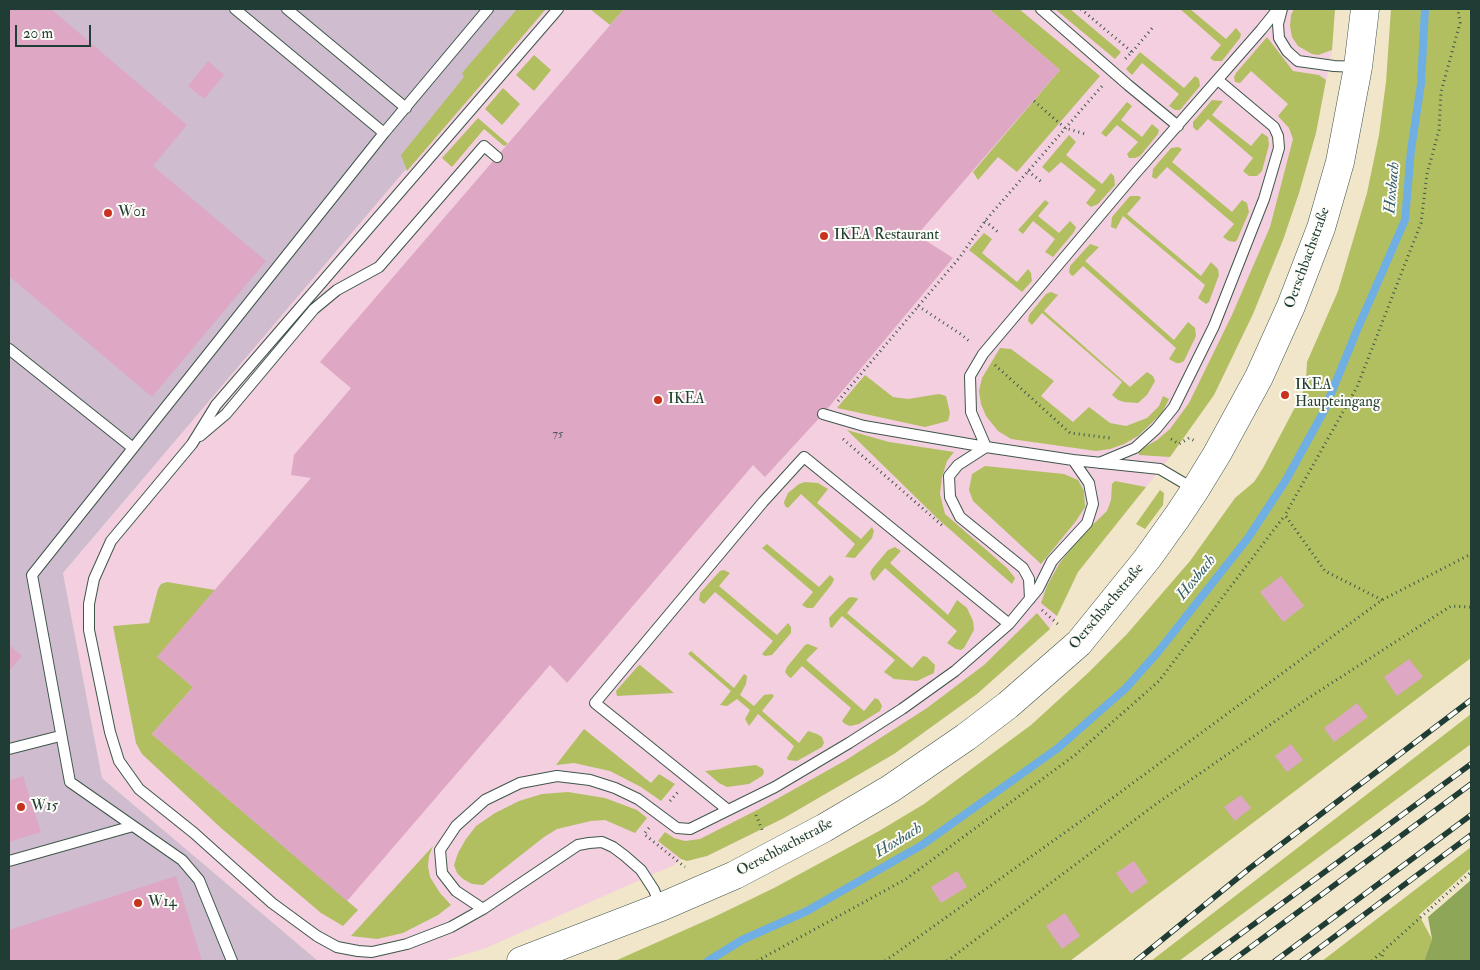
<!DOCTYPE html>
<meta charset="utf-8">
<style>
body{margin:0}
#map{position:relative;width:1480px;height:970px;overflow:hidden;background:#f1e5ca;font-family:"IM FELL Double Pica",serif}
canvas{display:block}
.frame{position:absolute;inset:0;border:10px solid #1f3d34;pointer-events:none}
.scale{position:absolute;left:15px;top:25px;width:76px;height:22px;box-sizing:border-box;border:2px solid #1f3d34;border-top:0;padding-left:6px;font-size:15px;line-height:18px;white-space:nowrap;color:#1f3d34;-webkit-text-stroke:4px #fdfcf7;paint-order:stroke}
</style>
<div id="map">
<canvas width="1480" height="970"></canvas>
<div class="frame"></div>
<div class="scale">20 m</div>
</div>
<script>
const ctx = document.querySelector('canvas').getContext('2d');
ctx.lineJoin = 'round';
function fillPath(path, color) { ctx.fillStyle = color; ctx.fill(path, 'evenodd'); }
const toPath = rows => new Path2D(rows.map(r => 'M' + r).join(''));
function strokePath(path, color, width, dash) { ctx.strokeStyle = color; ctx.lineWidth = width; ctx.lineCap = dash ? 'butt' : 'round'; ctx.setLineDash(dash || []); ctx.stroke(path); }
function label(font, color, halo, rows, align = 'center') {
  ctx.font = font + ' "IM FELL Double Pica",serif'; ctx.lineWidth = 4; ctx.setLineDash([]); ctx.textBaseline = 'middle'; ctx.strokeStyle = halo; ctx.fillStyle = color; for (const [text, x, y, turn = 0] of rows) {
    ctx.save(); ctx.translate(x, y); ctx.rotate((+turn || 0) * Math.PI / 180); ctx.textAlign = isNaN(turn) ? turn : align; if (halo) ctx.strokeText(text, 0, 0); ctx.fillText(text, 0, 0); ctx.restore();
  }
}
const built = toPath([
 [542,9,1335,9,1332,50,1316,133,1299,193,1283,240,1253,314,1214,395,1170,457,1078,572,1050,629,977,694,894,754,784,818,707,856,687,861,681,859,674,865,486,948,443,961,318,961,102,778,63,573]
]);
const industrial = toPath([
 [9,9,542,9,63,573,102,778,318,961,9,961]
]);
const green = toPath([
 [517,9,546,9,407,171,401,155,464,77,462,73],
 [590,9,624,9,610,25],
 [989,9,1019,9,1100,76,1017,172,998,157,978,180,973,172,1060,70],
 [1055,9,1070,9,1121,52,1115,59],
 [1180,9,1190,9,1226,39,1236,28,1241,34,1240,38,1222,61,1214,61,1210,58,1221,45],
 [1294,9,1335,9,1332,50,1318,55,1312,54,1298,46,1292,37,1290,26,1291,15],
 [1391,9,1471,9,1471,658,1070,961,615,961,714,917,774,888,879,831,924,804,1031,725,1088,673,1127,634,1190,561,1235,498,1254,482,1263,468,1302,394,1306,380,1307,362,1338,291,1367,193,1379,135,1386,82],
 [1267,37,1293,71,1319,75,1326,80,1316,133,1299,193,1283,240,1253,314,1214,395,1170,457,1139,455,1138,451,1157,440,1170,429,1189,403,1232,315,1270,227,1293,139,1289,128,1278,116,1288,104,1251,71,1240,83,1235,82,1234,77,1236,73],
 [1140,52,1184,88,1195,76,1199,79,1200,86,1180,110,1175,110,1169,106,1179,94,1142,63,1132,75,1126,69],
 [534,55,551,70,534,91,516,75],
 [503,88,520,104,502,125,485,109],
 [1212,100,1223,101,1212,115,1251,146,1262,133,1268,137,1269,145,1262,171,1257,176,1249,176,1243,171,1253,158,1208,119,1197,131,1193,127,1193,122],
 [1127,102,1132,106,1121,120,1142,137,1152,124,1159,130,1158,134,1140,156,1135,158,1129,158,1127,154,1138,142,1117,125,1106,137,1101,133],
 [478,118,508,144,504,146,484,129,452,167,442,158],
 [1069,135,1076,142,1066,155,1102,184,1111,173,1114,176,1115,185,1098,204,1091,207,1086,203,1096,190,1061,162,1049,173,1042,167],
 [1178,147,1182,149,1172,162,1232,212,1242,200,1247,203,1249,212,1237,240,1235,242,1229,241,1223,237,1234,224,1167,167,1156,179,1152,177,1153,169,1171,148],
 [1130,196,1139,196,1141,198,1127,214,1201,276,1211,262,1218,269,1219,275,1209,302,1206,304,1198,298,1205,285,1123,216,1116,229,1111,227,1112,217],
 [1045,200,1049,203,1038,216,1059,233,1070,221,1076,227,1074,232,1053,257,1045,252,1055,239,1033,221,1023,234,1018,230],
 [984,233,992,239,982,253,1017,282,1028,269,1031,273,1032,281,1022,292,969,250],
 [1090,244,1099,247,1085,261,1174,340,1188,322,1195,328,1196,336,1184,361,1180,363,1176,363,1169,359,1176,348,1083,266,1073,276,1071,275,1069,272,1070,266],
 [1051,292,1058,295,1044,311,1130,387,1147,372,1153,376,1155,381,1154,383,1147,395,1138,403,1124,402,1118,400,1112,395,1122,382,1042,313,1032,325,1028,321,1029,315,1046,294],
 [1000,348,1011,349,1054,381,1041,396,1073,422,1089,407,1110,423,1126,426,1147,418,1159,406,1163,396,1169,399,1162,413,1138,436,1124,444,1110,449,1096,451,1011,439,998,431,986,416,981,404,979,391,982,378],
 [865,375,893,397,908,399,939,394,946,396,950,413,948,421,925,427,837,408],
 [847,430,889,442,954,452,947,461,942,477,940,494,945,514,1007,568,1015,578,1012,584,938,519],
 [985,466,1064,474,1078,480,1084,491,1085,507,1076,521,1041,564,973,501,969,490,972,474],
 [1115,481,1146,487,1078,572,1057,616,1041,603,1047,586,1059,564,1083,534,1107,511,1111,500,1112,484],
 [805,482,818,483,828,489,817,503,861,539,872,527,874,531,872,538,855,558,845,557,855,544,801,494,788,508,785,506,784,502,788,493,799,484],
 [1160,490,1164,493,1163,505,1145,529,1136,524],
 [767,544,819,587,830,575,834,579,832,584,813,608,807,608,802,605,813,592,762,548],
 [895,547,901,551,890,563,948,615,957,600,967,608,973,621,974,630,964,648,961,650,956,649,947,643,957,631,885,568,874,581,872,579,870,573,872,569,888,550],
 [724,570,730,573,719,586,777,635,788,623,791,627,791,633,772,655,765,656,762,654,773,641,715,592,704,604,699,600,700,593,720,571],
 [167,582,215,590,158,657,193,687,152,734,358,910,343,926,321,913,221,828,142,754,136,743,113,626,149,623,158,589,161,584],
 [851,597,857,598,858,599,847,613,912,668,923,656,927,657,935,665,934,673,917,681,894,679,884,672,895,660,842,616,832,628,830,627,829,618,848,598],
 [1037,613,1050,629,977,694,894,754,784,818,707,856,687,861,681,859,658,841,665,832,674,838,685,841,700,839,759,809,846,760,927,708,984,665],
 [808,644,818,648,806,660,864,711,875,698,879,700,882,706,880,711,859,724,850,726,845,724,842,721,851,708,802,666,791,678,789,677,785,672,787,667,805,645],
 [691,651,734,688,744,674,747,676,746,684,740,695,754,706,764,695,772,694,774,696,762,711,799,743,808,731,817,734,822,737,824,743,822,747,797,761,788,760,787,758,794,746,758,714,749,726,745,719,750,710,737,699,727,706,720,705,731,691,688,654],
 [639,665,640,665,674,693,617,696,616,691],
 [1471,714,1471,744,1179,961,1151,961],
 [584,729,651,783,659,774,675,784,661,801,641,787,610,771,574,763,556,765],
 [756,765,763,769,764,773,762,776,749,784,727,787,719,783,705,771],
 [568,792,605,798,637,810,647,818,635,833,605,820,591,821,557,829,544,837,483,885,472,884,463,879,457,873,454,865,458,853,466,839,476,826,495,813,519,801,542,794],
 [433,846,429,856,428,866,430,877,440,893,451,905,438,915,403,933,377,939,351,936],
 [1471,847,1471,868,1419,915,1432,939,1424,961,1322,961]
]);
const forest = toPath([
 [1471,880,1471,961,1424,961,1432,939,1428,917]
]);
const stream = toPath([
 [708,961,742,940,807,911,922,845,1058,748,1126,688,1158,652,1248,538,1286,480,1324,411,1357,330,1405,220,1411,150,1421,84,1425,9]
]);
const building = toPath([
 [9,9,51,9,187,125,153,166,266,261,152,397,9,276],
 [624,9,989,9,1060,70,917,235,953,258,823,414,765,477,753,465,567,683,550,665,347,901,152,734,193,687,157,657,311,478,291,475,294,455,351,388,320,362],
 [208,61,224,75,204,99,188,86],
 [1281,576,1304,606,1283,622,1260,592],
 [9,645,22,656,9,671],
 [1409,659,1423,677,1397,696,1384,677],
 [1357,703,1368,717,1334,742,1324,728],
 [1291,744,1303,760,1287,772,1275,756],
 [23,776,41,832,9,842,9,781],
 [1241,795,1251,808,1235,821,1224,807],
 [1134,861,1148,882,1131,894,1116,873],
 [957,871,967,887,941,903,931,887],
 [176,876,202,961,9,961,9,930],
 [1065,913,1080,936,1062,949,1046,926]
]);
const path = toPath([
 [1081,9,1132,52,1124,60],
 [1132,52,1154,26],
 [1034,101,1065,128,1085,134],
 [1028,171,1043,183],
 [985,221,998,232],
 [918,306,962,335,970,342],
 [995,365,1070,433,1110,438],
 [838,401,960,257,985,221,1102,86],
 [843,439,944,527],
 [1171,439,1179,444,1189,438,1195,441],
 [1382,600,1325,571,1285,515,1357,387,1421,223,1427,174,1439,130,1441,92,1460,23,1458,9],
 [1042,610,1060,626],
 [670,801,679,791],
 [756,815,763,832],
 [649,828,644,834,685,867],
 [757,961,906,879,1075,755,1159,681,1285,515],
 [885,961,1088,816,1382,600,1471,554],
 [947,961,1156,804,1310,697,1451,606,1471,607],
 [1372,961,1471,872],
 [1381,961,1383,954]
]);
const service = toPath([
 [235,9,384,133],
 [287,9,406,108],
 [558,9,216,405,192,444,111,541,94,579,89,604,89,630,110,732,119,761,139,789,194,833,272,903,317,936,337,947,358,951,372,952,407,944,451,927,483,909,578,845,589,843,602,842,613,847,625,856,641,870,654,890,660,905],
 [1041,9,1128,85,1178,126],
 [1282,9,1278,24,1279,38,1287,51,1298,61,1334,66,1357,67],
 [9,349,133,448],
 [823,414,864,426,986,447,1073,460,1160,469,1194,489],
 [200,436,226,414,314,309,337,290,379,267,484,146,497,157],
 [986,447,971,412,970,376,983,354,1134,175,1261,30,1278,9],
 [986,447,958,465,949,476,950,497,960,517,1023,568,1029,579,1030,599],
 [1099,463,1135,448,1156,429,1174,407,1214,326,1264,199,1279,148,1278,136,1274,127,1218,80],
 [9,749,60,736],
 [728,810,595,703,763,502,804,457,1009,624],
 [9,861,133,826],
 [483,909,456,891,442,873,440,850,456,826,485,800,520,783,557,776,590,780,615,788,638,799,677,828,690,829,775,787,849,743,902,709,955,671,1009,624,1038,589,1052,561,1087,523,1093,504,1089,483,1073,460],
 [232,961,199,880,182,860,70,782,32,575,384,133,488,9]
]);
const secondary = toPath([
 [521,961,661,907,735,875,824,828,890,789,966,737,1008,705,1079,643,1147,559,1177,517,1195,490,1217,454,1259,377,1291,306,1321,228,1340,162,1358,67,1365,9]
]);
const rail = toPath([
 [1136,961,1250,868,1471,700],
 [1204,961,1471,764],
 [1232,961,1471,784],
 [1275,961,1471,815],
 [1302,961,1471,835]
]);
const markers = [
 [108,213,5,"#c8321e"],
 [824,236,5,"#c8321e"],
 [1285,395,5,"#c8321e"],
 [658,400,5,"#c8321e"],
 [21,807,5,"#c8321e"],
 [138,903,5,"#c8321e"]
];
const numberNames = [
 ["75",558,434]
];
const poiNames = [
 ["W01",118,213],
 ["IKEA Restaurant",834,236],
 ["IKEA",1295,386],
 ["Haupteingang",1295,403],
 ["IKEA",668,400],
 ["W15",31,807],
 ["W14",148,903]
];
const streetNames = [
 ["Oerschbachstraße",1308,258,-70],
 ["Oerschbachstraße",1107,607,-50],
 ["Oerschbachstraße",785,848,-28]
];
const waterNames = [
 ["Hoxbach",1393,188,-85],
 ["Hoxbach",1197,578,-51],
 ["Hoxbach",899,841,-31]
];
fillPath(built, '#f3cfe0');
fillPath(industrial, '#cfbdcf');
fillPath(green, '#b2bf61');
fillPath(forest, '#8da657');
strokePath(stream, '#70afe3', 8);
fillPath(building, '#dea7c3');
strokePath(service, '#3e564a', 12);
strokePath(secondary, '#3e564a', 29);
strokePath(path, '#3e564a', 3, [1, 4]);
strokePath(service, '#fff', 10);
strokePath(secondary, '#fff', 28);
strokePath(rail, '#1f3d34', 5.5);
strokePath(rail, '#fdfcf7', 4, [11]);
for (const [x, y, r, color] of markers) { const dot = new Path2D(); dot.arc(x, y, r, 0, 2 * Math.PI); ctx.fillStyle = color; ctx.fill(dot); strokePath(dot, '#fdfcf7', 2); }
label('12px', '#4f5858', null, numberNames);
label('15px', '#1f3d34', '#fdfcf7', poiNames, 'left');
label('15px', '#1f3d34', '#fdfcf7', streetNames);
label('italic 16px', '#375f69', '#fdfcf7', waterNames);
</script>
